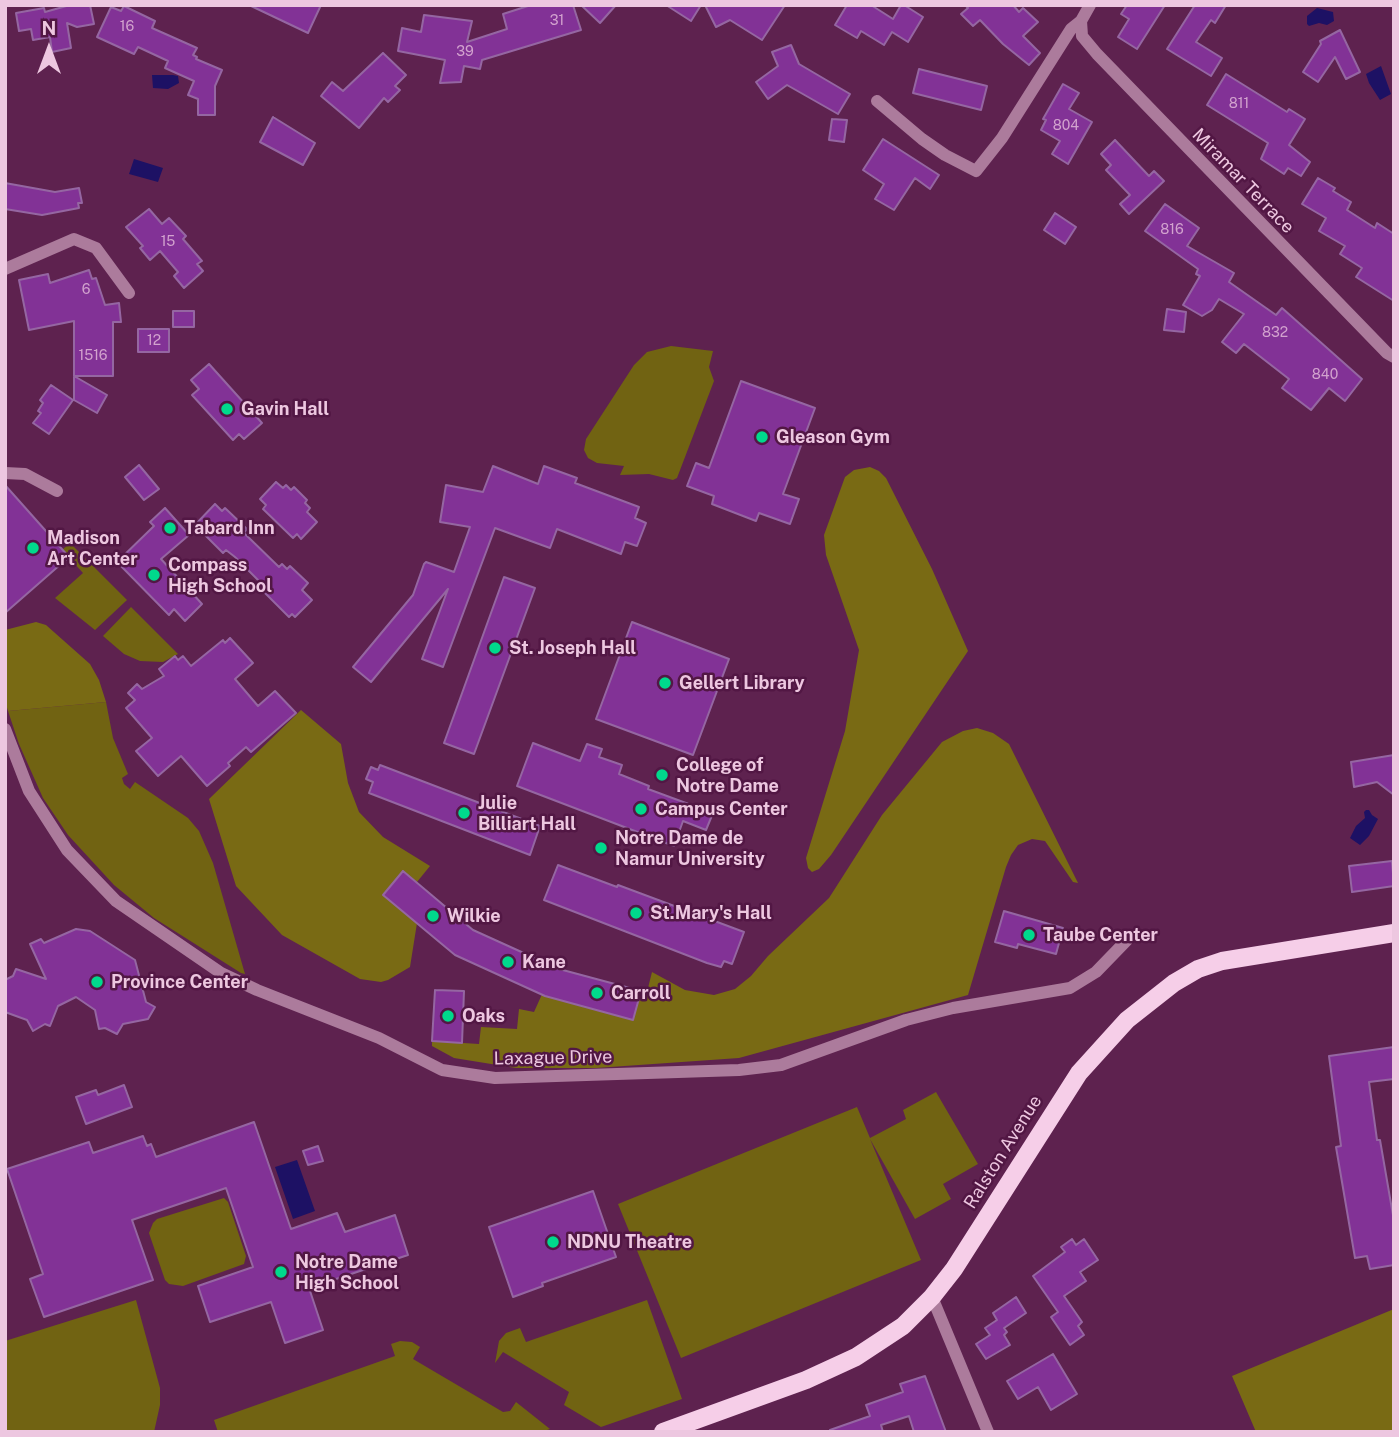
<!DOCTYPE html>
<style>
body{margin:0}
#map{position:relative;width:1399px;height:1437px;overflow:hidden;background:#5e224f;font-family:"Public Sans",sans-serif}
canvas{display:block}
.frame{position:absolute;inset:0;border:7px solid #edc7e0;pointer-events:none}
.north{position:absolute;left:14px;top:14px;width:70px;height:70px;-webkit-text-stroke:5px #521744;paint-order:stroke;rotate:0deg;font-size:19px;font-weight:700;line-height:28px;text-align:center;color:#edc7e0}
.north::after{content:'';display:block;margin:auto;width:24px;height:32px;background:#edc7e0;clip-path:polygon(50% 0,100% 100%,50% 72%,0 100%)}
</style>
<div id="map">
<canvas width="1399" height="1437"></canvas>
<div class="frame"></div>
<div class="north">N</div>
</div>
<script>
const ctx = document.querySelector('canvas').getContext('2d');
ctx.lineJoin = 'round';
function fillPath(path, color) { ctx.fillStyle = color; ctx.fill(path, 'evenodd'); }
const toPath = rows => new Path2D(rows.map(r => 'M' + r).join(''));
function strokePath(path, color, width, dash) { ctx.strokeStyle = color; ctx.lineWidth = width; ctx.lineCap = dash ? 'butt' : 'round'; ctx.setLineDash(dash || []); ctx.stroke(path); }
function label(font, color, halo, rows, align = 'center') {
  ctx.font = font + ' "Public Sans",sans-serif'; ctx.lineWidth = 5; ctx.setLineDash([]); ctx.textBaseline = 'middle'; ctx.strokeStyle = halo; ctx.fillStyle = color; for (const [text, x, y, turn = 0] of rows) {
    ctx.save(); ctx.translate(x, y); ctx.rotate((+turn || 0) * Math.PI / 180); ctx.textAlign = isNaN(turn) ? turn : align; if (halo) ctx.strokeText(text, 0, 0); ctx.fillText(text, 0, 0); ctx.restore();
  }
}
const green = toPath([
 [671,346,713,351,709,367,714,381,677,478,673,480,649,474,620,475,624,466,597,463,588,458,584,450,586,439,634,365,647,352],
 [70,543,127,600,95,630,55,598,83,573,62,550],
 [131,607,178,654,163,662,140,661,124,654,103,636],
 [106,702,113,738,128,774,122,778,124,784,130,789,135,782,188,818,199,831,213,863,245,974,241,973,154,918,114,885,68,835,43,798,19,744,8,711],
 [936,1092,978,1164,943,1184,951,1199,915,1219,870,1139,921,1260,681,1358,618,1204,857,1107,870,1138,906,1119,903,1110],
 [224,1198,228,1202,246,1256,244,1264,183,1286,169,1284,165,1280,151,1239,149,1233,153,1223,157,1219],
 [136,1300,160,1388,160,1405,154,1432,5,1432,5,1341],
 [647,1300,682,1399,601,1427,564,1405,569,1392,503,1352,495,1363,499,1341,506,1333,520,1328,526,1342],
 [400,1341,412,1342,420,1347,413,1359,503,1412,510,1411,516,1402,550,1429,541,1432,218,1432,214,1420,395,1356,391,1344]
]);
const forest = toPath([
 [870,467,879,471,886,478,932,569,968,651,831,855,819,869,812,872,808,868,806,858,845,731,859,650,826,555,824,535,845,477,854,470],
 [36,622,46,625,90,664,99,680,106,702,8,711,5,701,5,630],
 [301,710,341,744,348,783,359,812,383,837,430,866,417,882,403,871,383,894,417,923,410,967,388,980,381,982,360,979,282,935,236,886,209,799],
 [977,728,993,733,1009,744,1078,883,1073,882,1045,841,1032,839,1018,845,1011,855,1006,867,968,995,739,1058,596,1068,516,1068,454,1058,432,1046,432,1041,479,1044,481,1027,517,1029,519,1009,534,1012,543,992,554,998,633,1020,641,991,647,992,652,972,685,990,714,995,735,989,751,976,768,956,829,898,882,815,942,742,963,731],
 [1394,1309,1394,1432,1256,1432,1232,1376]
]);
const water = toPath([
 [1317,8,1333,12,1334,21,1327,25,1319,23,1309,26,1307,24,1307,16],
 [1381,66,1391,94,1380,100,1369,83,1366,74],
 [152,75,173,75,178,76,179,83,168,89,153,88],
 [134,159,163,168,158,182,129,174],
 [1366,810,1369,810,1372,815,1378,819,1369,836,1360,845,1350,838,1356,826,1365,818,1364,812],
 [297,1160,315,1211,293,1219,275,1167]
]);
const building = toPath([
 [70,5,90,5,94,24,77,27,67,23,71,48,52,52,50,37,33,40,31,29,19,31,16,13,44,8,45,12,70,5],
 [249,5,321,5,308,33,249,5],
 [531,5,573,5,581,30,482,60,480,69,464,66,461,82,440,83,445,60,398,51,402,28,421,32,424,15,472,21,467,42,507,29,503,14,531,5],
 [581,5,616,5,600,23,581,5],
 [666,5,701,5,691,21,666,5],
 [705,5,785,5,762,40,730,20,716,27,705,5],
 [847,5,871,5,893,19,901,5,904,5,923,17,908,42,892,32,884,45,861,31,857,38,835,25,847,5],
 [965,5,1013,5,1019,12,1023,8,1038,22,1023,36,1040,53,1029,65,1003,44,980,20,973,26,961,14,968,8,965,5],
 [1127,5,1165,5,1137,49,1118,37,1129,19,1121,14,1127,5],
 [1195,5,1226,5,1215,23,1211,20,1196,42,1222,58,1211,76,1167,49,1195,5],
 [124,6,155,21,152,28,197,48,193,55,197,57,196,59,222,70,215,86,215,115,198,115,198,99,188,95,194,81,165,68,168,61,138,47,134,54,97,37,111,7,121,11,124,6],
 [1340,30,1360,72,1346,79,1335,57,1318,82,1303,72,1321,44,1320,41,1340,30],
 [791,45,799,64,850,94,838,114,787,85,768,99,756,82,778,66,772,52,791,45],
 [383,53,406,75,395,86,400,90,388,102,384,98,359,128,321,96,332,82,343,91,383,53],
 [919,69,987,86,981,110,913,93,919,69],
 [1226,74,1287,112,1289,109,1305,119,1289,145,1310,162,1301,176,1288,168,1284,174,1261,159,1268,143,1207,105,1226,74],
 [1063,84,1079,93,1069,109,1092,122,1068,164,1052,154,1060,141,1041,130,1046,120,1043,119,1063,84],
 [273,117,315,143,303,165,260,142,273,117],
 [832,119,847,120,844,142,829,140,832,119],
 [883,139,939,175,930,189,915,178,894,210,875,199,884,184,863,170,883,139],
 [1115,140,1149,176,1154,171,1164,181,1129,214,1120,204,1130,195,1106,170,1111,165,1101,154,1115,140],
 [1318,178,1335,188,1333,191,1351,202,1347,210,1375,228,1377,223,1394,234,1394,301,1356,277,1362,268,1340,254,1345,246,1319,231,1326,218,1302,204,1318,178],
 [5,183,55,192,79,188,82,203,78,203,79,208,42,215,5,209,5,183],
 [1165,204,1199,228,1187,246,1234,273,1229,282,1276,315,1282,308,1362,379,1345,401,1329,388,1311,410,1282,388,1289,379,1244,344,1236,353,1222,342,1244,314,1219,299,1212,310,1202,316,1183,305,1200,276,1196,274,1198,269,1145,231,1165,204],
 [149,209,162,224,169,218,186,236,183,239,202,261,197,264,203,271,184,288,174,276,178,272,160,251,150,260,140,248,143,246,126,227,149,209],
 [1055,213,1076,227,1065,244,1044,230,1055,213],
 [89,270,92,279,96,278,105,305,119,303,121,322,113,322,113,376,74,376,74,321,29,330,19,280,48,274,50,283,89,270],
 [1167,309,1186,312,1184,332,1164,330,1167,309],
 [173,311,194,311,194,327,173,327,173,311],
 [138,329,169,329,169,352,138,352,138,329],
 [209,364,262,423,244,439,239,434,233,440,192,395,199,389,191,380,209,364],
 [74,376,107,395,97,413,74,400,74,376],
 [741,381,815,408,783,494,799,499,790,524,759,513,756,521,712,504,714,496,687,486,696,463,709,468,741,381],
 [51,385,73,400,49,434,33,423,41,413,38,411,43,403,40,400,51,385],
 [139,465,159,489,144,500,125,477,139,465],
 [493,466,538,484,544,466,577,478,575,483,639,507,635,518,646,523,637,546,625,542,621,554,557,529,550,548,495,528,443,667,422,659,448,589,371,682,353,667,413,595,424,564,426,562,454,572,470,527,440,522,446,485,483,492,493,466],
 [276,482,283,488,286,485,291,490,294,487,307,500,305,503,310,508,307,512,317,522,301,539,297,534,293,538,263,509,266,505,260,499,276,482],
 [5,485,69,557,5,613,5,485],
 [215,504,222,511,225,508,247,529,244,533,279,567,282,564,287,569,290,566,308,583,302,590,312,600,295,617,292,614,289,617,263,591,266,588,235,557,226,550,223,553,195,525,215,504],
 [165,508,189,535,161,559,202,604,185,621,174,609,169,615,117,562,154,526,150,522,165,508],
 [504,577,535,588,474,754,444,743,504,577],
 [632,622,729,659,693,755,596,719,632,622],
 [230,638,253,663,235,679,258,706,275,691,296,713,251,752,246,747,228,763,230,766,207,786,181,756,158,776,136,751,152,738,126,708,135,700,128,693,137,684,142,689,164,676,159,669,175,656,178,660,183,656,191,666,223,640,225,643,230,638],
 [533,743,580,761,587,744,602,749,599,757,622,765,619,774,649,786,648,789,713,813,706,830,683,821,674,846,517,786,533,743],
 [1394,755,1394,795,1377,782,1354,787,1351,762,1394,755],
 [380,765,540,826,530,855,369,793,373,782,366,779,371,767,378,770,380,765],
 [1392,861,1394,886,1352,892,1349,866,1392,861],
 [558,865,617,887,618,885,744,932,732,964,724,961,721,967,707,963,544,900,558,865],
 [403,871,473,930,559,969,641,991,633,1020,545,996,455,955,383,895,403,871],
 [1004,911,1063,928,1056,954,1018,944,1017,948,995,942,1004,911],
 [76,929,90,931,135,960,146,1002,155,1007,148,1019,123,1024,117,1034,105,1028,99,1029,95,1010,76,997,58,1006,50,1026,45,1024,33,1031,27,1020,5,1012,5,980,13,976,16,969,46,979,30,944,41,939,44,943,76,929],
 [435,990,464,991,462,1043,432,1041,435,990],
 [1394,1047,1394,1079,1369,1082,1377,1140,1380,1140,1394,1221,1394,1265,1370,1269,1367,1256,1355,1258,1336,1147,1341,1146,1329,1056,1394,1047],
 [124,1085,132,1107,86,1124,76,1097,96,1090,98,1095,124,1085],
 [254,1122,291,1229,337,1213,345,1232,395,1215,408,1255,309,1288,323,1330,285,1343,271,1302,210,1322,198,1286,253,1267,226,1188,132,1220,153,1280,44,1317,30,1279,43,1274,7,1169,89,1142,93,1153,143,1136,147,1146,151,1144,156,1157,254,1122],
 [318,1146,323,1161,308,1165,303,1151,318,1146],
 [593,1191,616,1257,542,1283,543,1286,513,1297,489,1227,593,1191],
 [1072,1239,1076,1245,1084,1239,1098,1260,1080,1272,1086,1281,1064,1296,1082,1322,1078,1326,1084,1335,1070,1345,1051,1317,1058,1312,1033,1276,1065,1252,1061,1247,1072,1239],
 [1016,1297,1026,1313,1004,1328,1007,1332,1004,1335,1010,1345,986,1359,976,1344,990,1335,985,1328,997,1320,993,1313,1016,1297],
 [1053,1354,1077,1394,1051,1410,1038,1387,1018,1399,1007,1381,1053,1354],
 [925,1376,946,1432,914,1432,909,1416,881,1425,883,1432,831,1432,830,1430,870,1416,866,1405,903,1392,900,1384,925,1376]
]);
const minor = toPath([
 [1090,5,1081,21,1082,36,1097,54,1387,353,1394,357],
 [877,101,922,139,945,155,976,171,1002,138,1071,29,1081,21],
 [5,269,74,239,96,248,129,293],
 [5,473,25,474,57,491],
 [5,729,29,791,67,850,116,901,221,973,257,990,379,1038,442,1070,495,1078,739,1070,781,1065,906,1020,953,1008,1070,988,1096,972,1127,940],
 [932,1297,988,1432]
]);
const major = toPath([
 [663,1432,806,1380,856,1357,903,1326,932,1297,954,1269,1079,1073,1127,1020,1174,983,1198,969,1222,961,1394,933]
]);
const markers = [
 [227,409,7,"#00d98c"],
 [762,437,7,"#00d98c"],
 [170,528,7,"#00d98c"],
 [33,548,7,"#00d98c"],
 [154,575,7,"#00d98c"],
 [495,648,7,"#00d98c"],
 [665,683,7,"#00d98c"],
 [662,775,7,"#00d98c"],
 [641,809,7,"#00d98c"],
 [464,813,7,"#00d98c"],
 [601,848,7,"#00d98c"],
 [636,913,7,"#00d98c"],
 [433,916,7,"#00d98c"],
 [1029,935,7,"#00d98c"],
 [508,962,7,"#00d98c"],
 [97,982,7,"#00d98c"],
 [597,993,7,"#00d98c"],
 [448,1016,7,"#00d98c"],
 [553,1242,7,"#00d98c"],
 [281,1272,7,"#00d98c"]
];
const numberNames = [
 ["31",557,21],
 ["16",127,27],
 ["39",465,52],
 ["811",1239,104],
 ["804",1066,126],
 ["816",1172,230],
 ["15",168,242],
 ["6",86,290],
 ["832",1275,333],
 ["12",154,341],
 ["1516",93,356],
 ["840",1325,375]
];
const streetNames = [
 ["Miramar Terrace",1243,181,46],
 ["Laxague Drive",553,1058,-1],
 ["Ralston Avenue",1003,1152,-58]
];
const poiNames = [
 ["Gavin Hall",241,409],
 ["Gleason Gym",776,437],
 ["Tabard Inn",184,528],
 ["Madison",47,538],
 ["Art Center",47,559],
 ["Compass",168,565],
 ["High School",168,586],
 ["St. Joseph Hall",509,648],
 ["Gellert Library",679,683],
 ["College of",676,765],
 ["Notre Dame",676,786],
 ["Julie",478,803],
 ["Billiart Hall",478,824],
 ["Campus Center",655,809],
 ["Notre Dame de",615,838],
 ["Namur University",615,859],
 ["St.Mary's Hall",650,913],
 ["Wilkie",447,916],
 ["Taube Center",1043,935],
 ["Kane",522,962],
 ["Province Center",111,982],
 ["Carroll",611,993],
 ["Oaks",462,1016],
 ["NDNU Theatre",567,1242],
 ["Notre Dame",295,1262],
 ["High School",295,1283]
];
fillPath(green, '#716312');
fillPath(forest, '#796a14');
fillPath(water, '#1d1164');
fillPath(building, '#823296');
strokePath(building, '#9566a2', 2);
strokePath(minor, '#ac7b9c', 12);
strokePath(major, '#f6cee8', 18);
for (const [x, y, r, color] of markers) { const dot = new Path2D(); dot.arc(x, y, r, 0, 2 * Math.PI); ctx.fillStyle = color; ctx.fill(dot); strokePath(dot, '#521744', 2.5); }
label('14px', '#d2a2ce', null, numberNames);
label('18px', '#edc7e0', '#521744', streetNames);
label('bold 18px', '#edc7e0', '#521744', poiNames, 'left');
</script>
